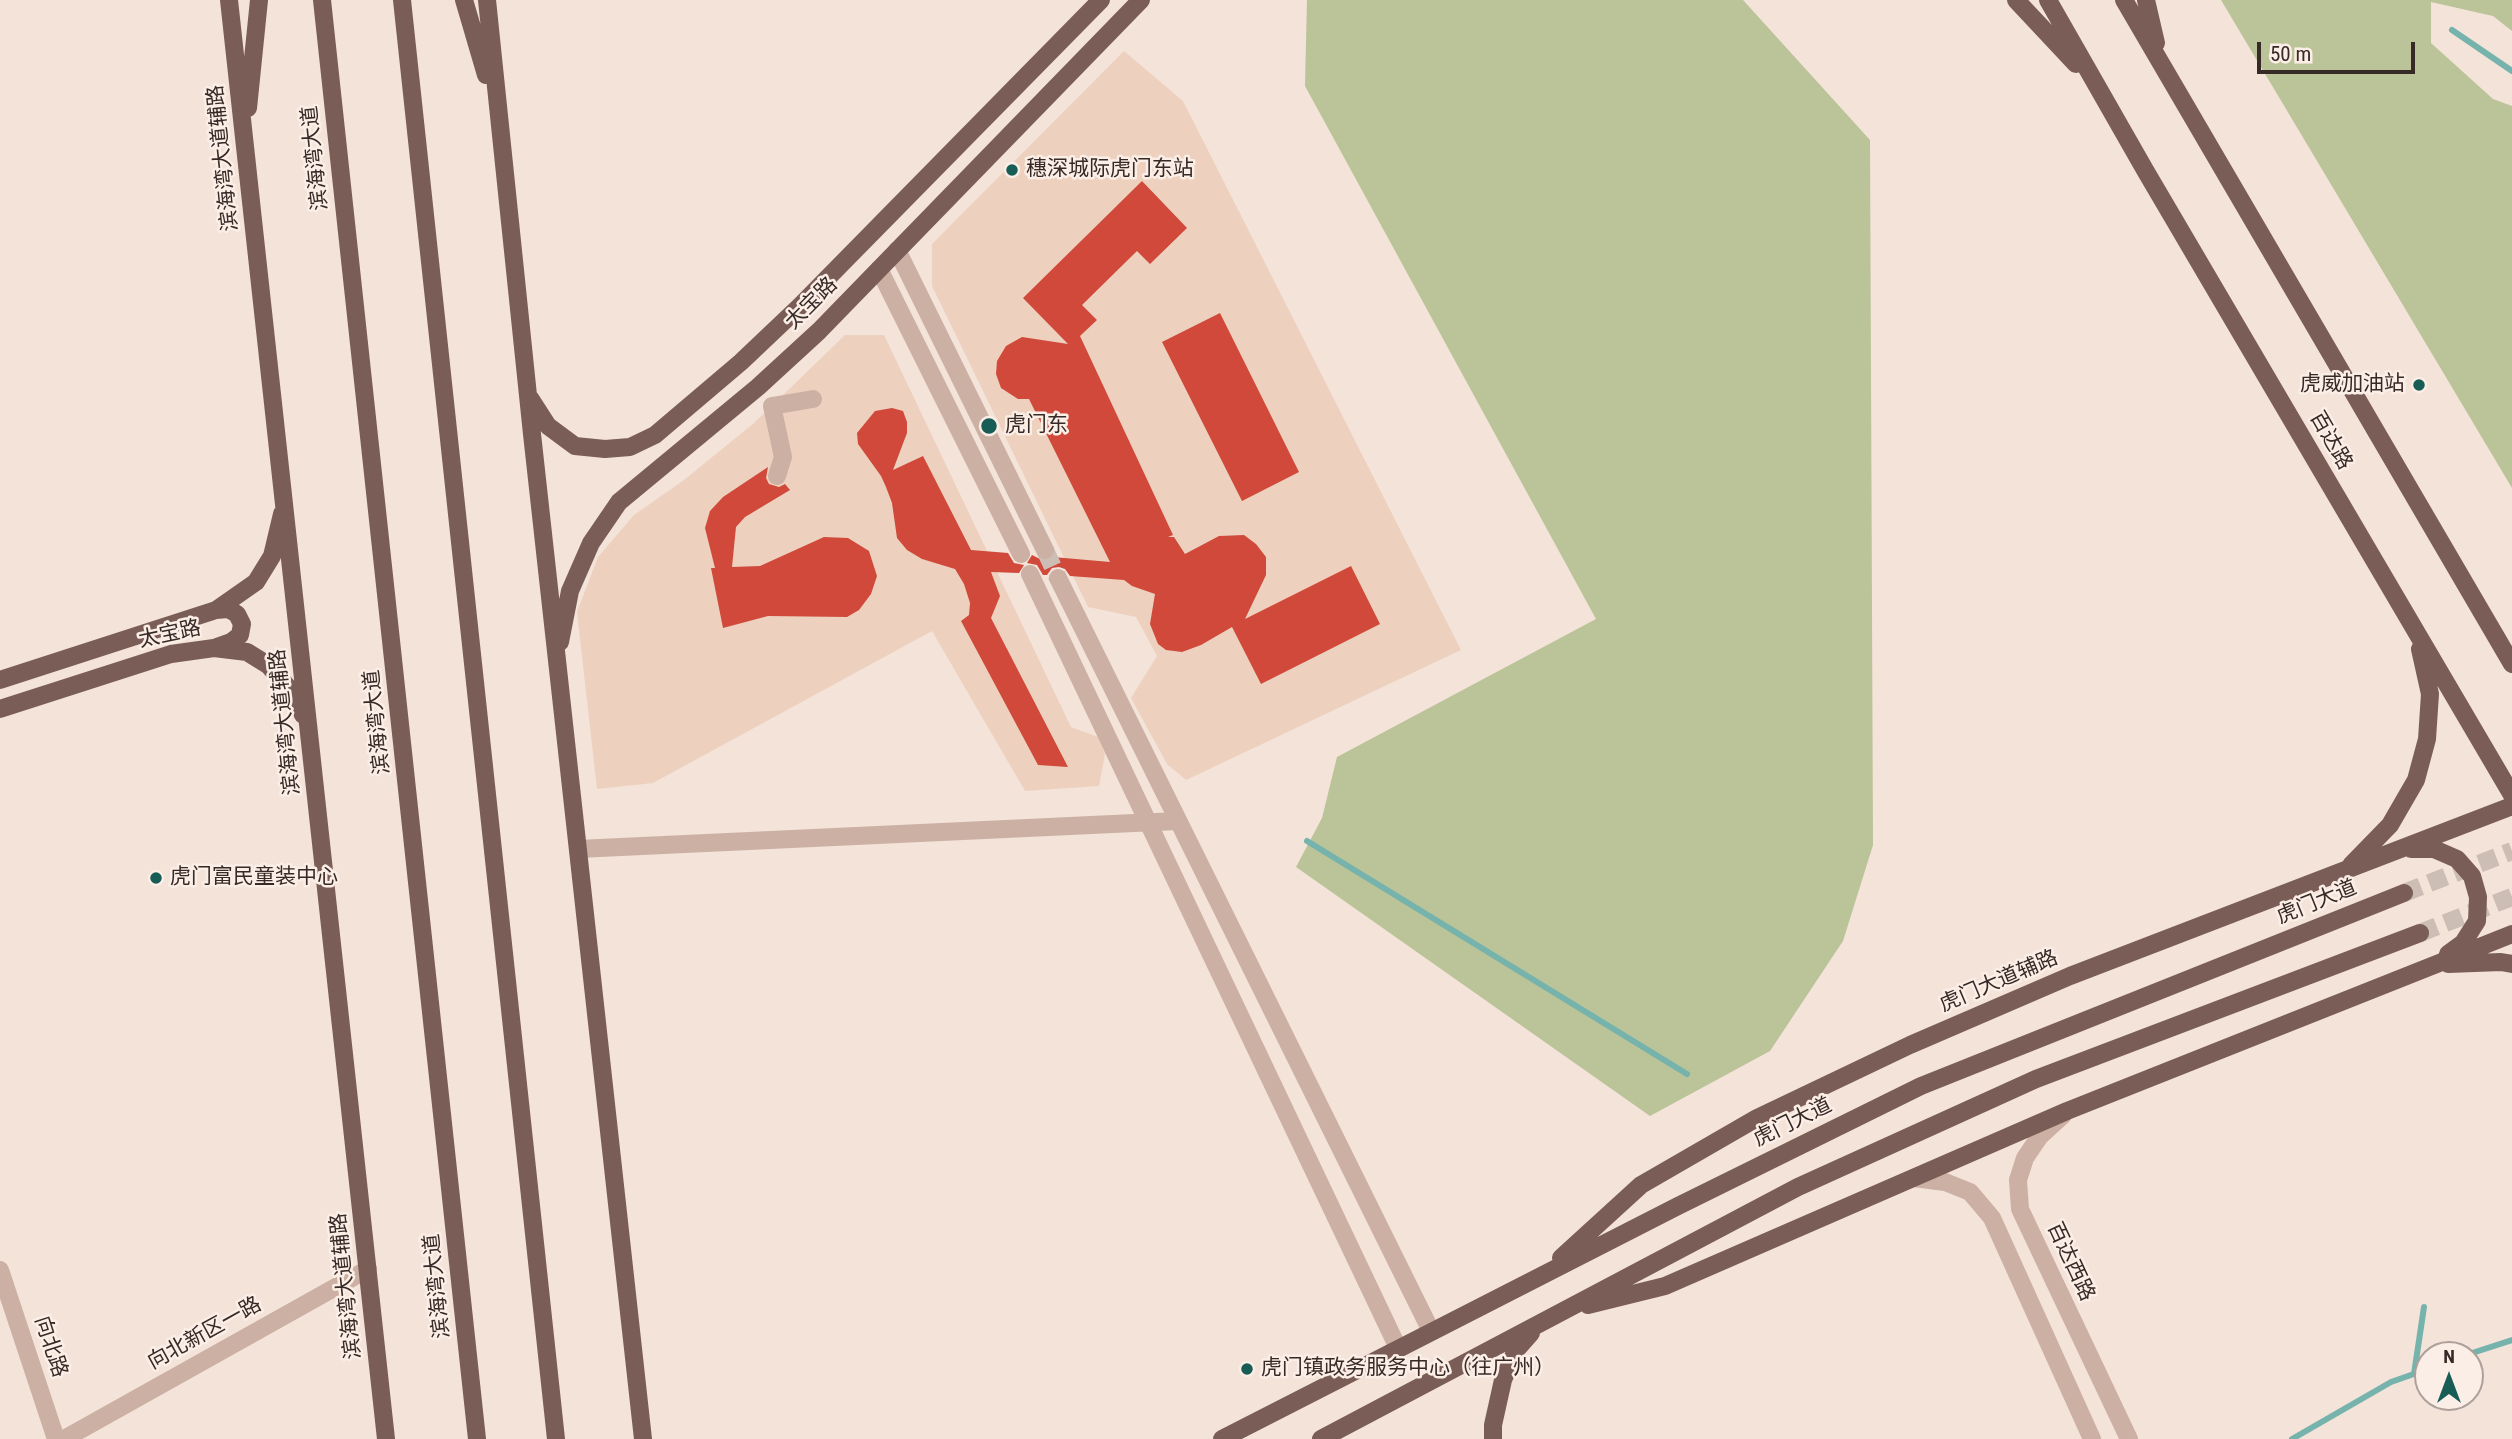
<!DOCTYPE html>
<meta charset="utf-8">
<style>
body{margin:0}
#map{position:relative;width:2512px;height:1439px;overflow:hidden;background:#f3e3d9;font-family:"Roboto Condensed",sans-serif}
canvas{display:block}
.north{position:absolute;left:2414px;top:1341px;width:70px;height:70px;box-sizing:border-box;background:#fbeee6;border:2px solid #ad9f99;border-radius:50%;rotate:0deg;font-size:19px;font-weight:700;line-height:28px;text-align:center;color:#372926}
.north::after{content:'';display:block;margin:auto;width:24px;height:32px;background:#185c56;clip-path:polygon(50% 0,100% 100%,50% 72%,0 100%)}
.scale{position:absolute;left:2257px;top:42px;width:158px;height:32px;box-sizing:border-box;border:4px solid #372926;border-top:0;padding-left:9px;font-size:21px;line-height:24px;white-space:nowrap;color:#372926;-webkit-text-stroke:5px #fbeee6;paint-order:stroke}
</style>
<div id="map">
<canvas width="2512" height="1439"></canvas>
<div class="north">N</div>
<div class="scale">50 m</div>
</div>
<script>
const ctx = document.querySelector('canvas').getContext('2d');
ctx.lineJoin = 'round';
function fillPath(path, color) { ctx.fillStyle = color; ctx.fill(path, 'evenodd'); }
const toPath = rows => new Path2D(rows.map(r => 'M' + r).join(''));
function strokePath(path, color, width, dash) { ctx.strokeStyle = color; ctx.lineWidth = width; ctx.lineCap = dash ? 'butt' : 'round'; ctx.setLineDash(dash || []); ctx.stroke(path); }
function label(font, color, halo, rows, align = 'center') {
  ctx.font = font + ' "Roboto Condensed","Noto Sans SC",sans-serif'; ctx.lineWidth = 5; ctx.setLineDash([]); ctx.textBaseline = 'middle'; ctx.strokeStyle = halo; ctx.fillStyle = color; for (const [text, x, y, turn = 0] of rows) {
    ctx.save(); ctx.translate(x, y); ctx.rotate((+turn || 0) * Math.PI / 180); ctx.textAlign = isNaN(turn) ? turn : align; if (halo) ctx.strokeText(text, 0, 0); ctx.fillText(text, 0, 0); ctx.restore();
  }
}
const green = toPath([
 [1307,0,1743,0,1870,140,1873,845,1843,941,1770,1051,1650,1116,1296,867,1322,818,1337,757,1596,619,1305,86],
 [2221,0,2512,0,2512,31,2493,16,2431,2,2431,43,2493,99,2512,106,2512,488]
]);
const plaza = toPath([
 [1124,51,1183,101,1461,650,1186,780,1167,764,1131,698,1157,656,1136,617,1088,607,932,286,932,244],
 [845,335,884,335,1071,727,1098,737,1105,754,1099,786,1025,791,932,631,653,783,597,789,577,612,598,557,634,515,684,480,754,423]
]);
const stream = toPath([
 [2452,30,2512,71],
 [1307,841,1687,1074],
 [2466,1355,2512,1340],
 [2414,1374,2424,1307],
 [2292,1439,2391,1382,2428,1369]
]);
const building = toPath([
 [1142,181,1187,228,1150,264,1137,251,1082,305,1097,320,1080,336,1173,535,1168,537,1174,537,1185,554,1219,536,1244,535,1256,544,1266,557,1266,575,1245,619,1351,566,1380,624,1261,684,1232,627,1201,645,1182,652,1166,650,1158,644,1150,624,1155,594,1132,586,1124,580,1070,576,1065,569,1059,567,1052,568,1047,575,1043,575,1037,565,1027,563,1032,555,1044,561,1053,557,1110,562,1029,399,1018,399,1001,388,996,374,997,361,1006,346,1022,337,1068,344,1023,298],
 [1220,313,1299,472,1242,501,1162,342],
 [892,408,903,411,907,422,907,433,893,470,923,456,971,550,1008,553,1014,563,1024,565,1019,573,991,572,1000,596,991,618,1068,767,1038,765,961,621,969,615,970,603,964,584,955,569,922,559,907,550,897,538,892,503,886,487,881,476,858,444,857,433,875,411],
 [768,467,766,478,769,484,779,487,785,484,790,490,745,517,736,527,732,567,760,566,824,537,848,538,869,551,877,576,871,594,859,610,847,617,768,616,723,628,711,568,715,568,705,528,710,511,723,497]
]);
const minorTunnel = toPath([
 [1045,550,1058,578]
]);
const majorTunnel = toPath([
 [2404,893,2512,851],
 [2420,933,2512,897]
]);
const minor = toPath([
 [897,250,1045,550],
 [879,269,1021,554],
 [777,476,783,457,772,406,813,399],
 [1030,574,1398,1348],
 [1058,578,1431,1331],
 [578,849,1177,821],
 [2063,1115,2040,1136,2025,1158,2018,1180,2020,1209,2129,1439],
 [1914,1178,1945,1182,1970,1192,1992,1218,2092,1439],
 [0,1270,56,1439],
 [64,1439,368,1269]
]);
const major = toPath([
 [229,0,386,1439],
 [322,0,477,1439],
 [402,0,556,1439],
 [464,0,486,75],
 [487,0,532,434,643,1439],
 [2016,0,2076,64],
 [2048,0,2145,170,2512,795],
 [2124,0,2512,664],
 [2146,0,2156,43],
 [248,108,259,0],
 [530,398,548,426,575,446,605,449,630,447,655,435,741,362,800,306,1101,0],
 [216,610,228,609,237,614,242,624,240,635,231,642,217,647],
 [560,642,570,591,591,543,619,502,758,387,819,331,1141,0],
 [0,680,216,610,256,582,272,556,282,514],
 [0,709,171,654,214,648,247,652,268,665,295,695,303,715],
 [2411,849,2434,849,2457,859,2472,876,2478,897,2477,921,2463,943,2448,954],
 [2351,865,2390,825,2416,780,2427,739,2430,694,2420,649],
 [2448,964,2501,962,2512,964],
 [1561,1258,1641,1185,1757,1118,1910,1045,2070,976,2512,806],
 [1588,1305,1665,1286,2067,1111,2512,934],
 [1222,1439,1678,1206,1921,1086,2404,893],
 [1321,1439,1798,1187,2036,1079,2420,933],
 [1493,1439,1493,1425,1503,1380,1516,1350,1531,1333]
]);
const markers = [
 [1012,170,7,"#185c56"],
 [2419,385,7,"#185c56"],
 [989,426,9,"#185c56"],
 [156,878,7,"#185c56"],
 [1247,1369,7,"#185c56"]
];
const streetNames = [
 ["滨海湾大道辅路",224,158,-96],
 ["滨海湾大道",316,158,-96],
 ["太宝路",812,304,-45],
 ["百达路",2330,441,60],
 ["太宝路",170,635,-12],
 ["滨海湾大道辅路",286,722,-96],
 ["滨海湾大道",378,722,-96],
 ["虎门大道",2317,903,-22],
 ["虎门大道辅路",1999,982,-23],
 ["虎门大道",1793,1123,-26],
 ["百达西路",2070,1262,65],
 ["滨海湾大道辅路",347,1286,-96],
 ["滨海湾大道",438,1286,-96],
 ["向北新区一路",205,1334,-29],
 ["向北路",50,1347,72]
];
const poiNames = [
 ["穗深城际虎门东站",1026,170],
 ["虎威加油站",2405,385,"right"],
 ["虎门东",1005,426],
 ["虎门富民童装中心",170,878],
 ["虎门镇政务服务中心（往广州）",1261,1369]
];
fillPath(green, '#bbc398');
fillPath(plaza, '#edd1be');
strokePath(stream, '#76b3ac', 6);
fillPath(building, '#d0493b');
strokePath(minorTunnel, '#cdbeb5', 18, [18, 9]);
strokePath(majorTunnel, '#cdbeb5', 18, [18, 9]);
strokePath(minor, '#ccb0a4', 18);
strokePath(major, '#7a5d56', 18);
for (const [x, y, r, color] of markers) { const dot = new Path2D(); dot.arc(x, y, r, 0, 2 * Math.PI); ctx.fillStyle = color; ctx.fill(dot); strokePath(dot, '#fbeee6', 2.5); }
label('21px', '#372926', '#fbeee6', streetNames);
label('21px', '#372926', '#fbeee6', poiNames, 'left');
</script>
